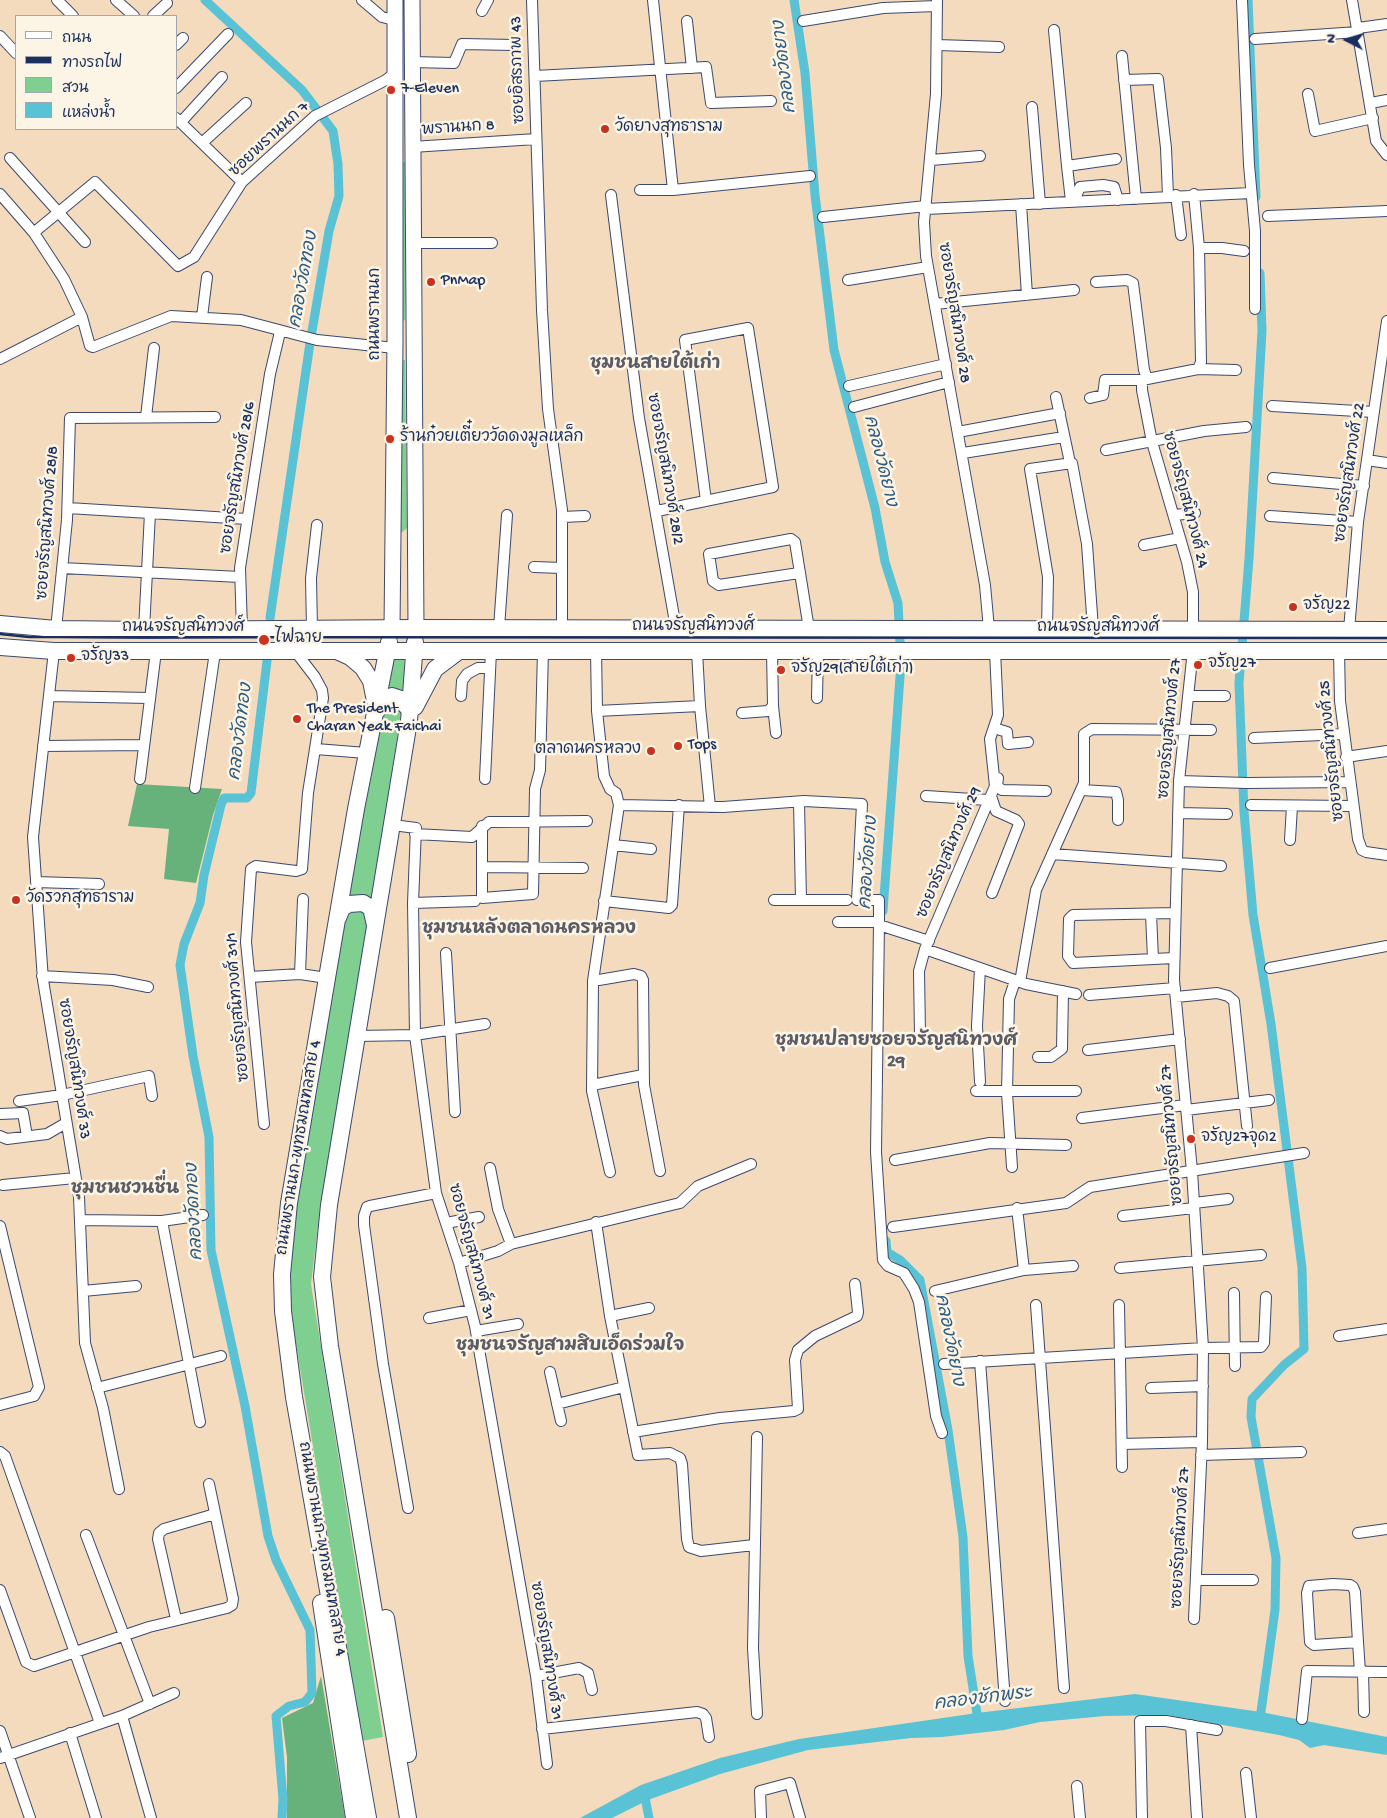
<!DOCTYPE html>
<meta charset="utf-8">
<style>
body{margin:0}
#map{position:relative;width:1387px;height:1818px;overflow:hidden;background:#f4dbbd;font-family:"Gochi Hand","Playpen Sans Thai",sans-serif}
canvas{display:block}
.legend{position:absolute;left:15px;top:15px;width:162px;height:115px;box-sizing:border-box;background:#fcf5e5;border:1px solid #a2a6af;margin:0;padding:6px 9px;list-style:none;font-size:15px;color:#1b2f5e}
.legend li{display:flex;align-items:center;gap:10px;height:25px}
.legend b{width:25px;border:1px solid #a2a6af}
.north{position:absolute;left:1322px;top:15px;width:50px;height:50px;-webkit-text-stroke:4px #fcf5e5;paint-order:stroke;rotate:275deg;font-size:14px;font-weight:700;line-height:20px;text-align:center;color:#1b2f5e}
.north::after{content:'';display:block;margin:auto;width:18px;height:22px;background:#1b2f5e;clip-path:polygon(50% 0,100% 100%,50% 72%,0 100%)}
</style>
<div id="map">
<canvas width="1387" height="1818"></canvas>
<ul class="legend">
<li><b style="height:6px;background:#fff"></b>ถนน</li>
<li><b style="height:6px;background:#1b2f5e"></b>ทางรถไฟ</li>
<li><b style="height:14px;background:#7fcf90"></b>สวน</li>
<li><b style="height:14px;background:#59c2d4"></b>แหล่งน้ำ</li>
</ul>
<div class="north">N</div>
</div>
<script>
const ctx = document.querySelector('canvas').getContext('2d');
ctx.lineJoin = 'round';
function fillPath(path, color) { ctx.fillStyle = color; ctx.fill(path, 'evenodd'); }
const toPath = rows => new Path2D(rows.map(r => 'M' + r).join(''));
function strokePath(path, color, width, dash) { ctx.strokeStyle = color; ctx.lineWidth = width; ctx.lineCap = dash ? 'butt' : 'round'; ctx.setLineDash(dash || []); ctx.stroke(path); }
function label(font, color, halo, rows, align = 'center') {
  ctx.font = font + ' "Gochi Hand","Playpen Sans Thai",sans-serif'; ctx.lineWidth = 5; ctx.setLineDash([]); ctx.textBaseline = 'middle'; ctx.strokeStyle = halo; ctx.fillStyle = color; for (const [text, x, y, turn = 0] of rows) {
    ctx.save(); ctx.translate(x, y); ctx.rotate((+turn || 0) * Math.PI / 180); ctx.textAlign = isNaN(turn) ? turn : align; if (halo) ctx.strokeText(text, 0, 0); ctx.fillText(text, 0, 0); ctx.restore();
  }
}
const green = toPath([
 [405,162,407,164,405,320,402,321,401,163],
 [402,360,405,360,407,528,400,534],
 [404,656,406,692,386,692,391,660],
 [391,701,402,706,372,903,348,898,383,712],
 [352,907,361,908,369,919,320,1209,311,1284,383,1737,362,1741,296,1344,288,1283,290,1244,345,915]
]);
const forest = toPath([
 [137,784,222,789,213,815,196,883,164,879,169,829,128,826],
 [321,1676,345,1818,287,1818,287,1757,282,1718,313,1703]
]);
const water = toPath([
 [1135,1694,1261,1712,1387,1737,1387,1755,1324,1745,1310,1748,1299,1740,1279,1735,1167,1715,1105,1716,1040,1722,1004,1730,942,1737,911,1738,808,1750,720,1774,648,1800,612,1818,580,1818,641,1785,720,1758,799,1739,977,1713]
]);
const canal = toPath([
 [205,0,302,90,333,131,338,164,339,196,329,231,310,343,270,618],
 [794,0,805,73,815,195,834,350,875,508,885,562,898,603,901,663,883,911],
 [1248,0,1256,197],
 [1260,273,1262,331,1249,559,1239,683,1244,812,1253,915,1271,1024,1302,1268,1304,1349,1284,1365,1252,1399,1251,1417,1276,1558,1275,1610,1260,1719],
 [267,661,251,793,247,798,224,798,221,805,204,875,200,903,184,944,180,965,193,1056,209,1137,211,1250,245,1406,268,1536,276,1560,310,1630,312,1693,305,1702,289,1706,276,1716,283,1799,282,1818],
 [886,1241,887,1252,900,1260,920,1280,948,1430,963,1537,968,1656,978,1720],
 [644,1792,649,1818]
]);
const street = toPath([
 [57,0,73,16],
 [116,0,134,16],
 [362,0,382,17,394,20],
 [532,0,542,310,548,409,562,510,562,628],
 [653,0,673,190,810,176],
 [937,0,936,94,924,222,926,256,985,585,989,629],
 [1242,0,1249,165,1255,231,1255,309],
 [1352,0,1376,141,1387,155],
 [482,11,488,0],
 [153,16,167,3],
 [687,21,692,68],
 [803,21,883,8,937,6],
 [1358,28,1387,24],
 [1054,30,1067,166],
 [0,36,16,53],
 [1255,39,1358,32],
 [176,45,183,38],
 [937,45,999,47],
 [1122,56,1136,199],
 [412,62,454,63,462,44,514,45],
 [535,76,706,67,711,103,771,101],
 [1124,80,1158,79,1166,148,1168,196],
 [176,88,228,34],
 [1308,94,1315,131,1373,118],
 [1371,103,1387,100],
 [1032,107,1040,204],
 [176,118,242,182],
 [181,122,222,77],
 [202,143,246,103],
 [412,147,536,139],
 [10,158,85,242],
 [931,160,980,156],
 [640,190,673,190],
 [0,194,34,233,64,279,82,317,90,346,93,347,171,316,241,320,317,340,395,348],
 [1194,194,1199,248,1201,362,1198,369],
 [611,195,639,418,676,628],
 [1176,195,1181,235],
 [1071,201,1067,166,1116,159],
 [1074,201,1080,187,1103,185,1114,187,1118,200],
 [1021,204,1027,295],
 [926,209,1251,193],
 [1268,216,1387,211],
 [823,217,926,206],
 [37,230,95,182,178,266,194,257,242,182,315,116,386,80,395,73],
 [413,243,492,243],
 [1199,248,1222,248,1244,251],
 [848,280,928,267],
 [1096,282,1127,280,1133,283,1144,370,1147,378],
 [935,304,1074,290],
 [202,317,207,277],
 [0,359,82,317],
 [1142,380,1142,390,1152,442,1187,562,1193,592,1193,630],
 [849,386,946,364],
 [1056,397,1069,458],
 [1090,398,1103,395,1105,380,1142,380,1198,369,1236,370],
 [1272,406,1374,412],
 [854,407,949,382],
 [146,417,154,348],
 [958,432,1060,413],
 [1106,450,1204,431,1246,427],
 [963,453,1064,437],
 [1367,460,1387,463],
 [1273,478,1364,486],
 [68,508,247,519],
 [657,511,773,487,748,328,685,340,706,501],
 [1174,515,1195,513],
 [1270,516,1358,522],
 [562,517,585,516],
 [1144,545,1180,538],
 [534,567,562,568],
 [62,568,240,577],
 [799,573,719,585,713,581,709,554,791,539,795,542,809,629],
 [499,628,507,515],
 [56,629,67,520,70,418,215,417],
 [242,629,240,568,270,374,280,332],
 [312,629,311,578,317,525],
 [1047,629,1048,577,1030,469,1072,463,1087,544,1093,629],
 [144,630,150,513],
 [1349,630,1358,522,1387,321],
 [596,650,597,711,604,776,610,789,616,793,619,805,593,981,592,1091,610,1172],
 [1193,650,1179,781,1174,980,1192,1171,1203,1348,1202,1442,1194,1619],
 [54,651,33,837,43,980,79,1197,85,1343,103,1408,119,1489],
 [697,651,700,706,710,807],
 [1339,651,1340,701,1358,839,1362,850,1366,852,1387,855],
 [49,696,150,698],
 [461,696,462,681,467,674,478,668,490,668],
 [1188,696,1225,696],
 [817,698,818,651],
 [773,706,776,733],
 [597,711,700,706],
 [742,713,768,711,773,706,772,651],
 [994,728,1007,732,1008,744,1028,742],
 [1254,738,1344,734],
 [43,746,144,745],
 [316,749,366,753],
 [1346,757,1387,751],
 [998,778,997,786,1002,790,1046,791],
 [140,779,156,651],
 [485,779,491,651],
 [1179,781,1247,783,1349,782],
 [195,788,215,652],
 [1081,790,1116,792,1118,800,1118,820],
 [926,796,988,800],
 [991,796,996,811,1016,820,1019,824,992,893],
 [799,802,801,900],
 [619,805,723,807,804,801,862,804,857,900,879,900,879,922,838,922],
 [1251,805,1352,806],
 [1178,813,1227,814],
 [393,825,416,828,413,903,415,1035,436,1193,459,1263,475,1326,536,1676,547,1764],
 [482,826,482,898,533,894,535,789,540,770,543,650],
 [415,834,472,837,489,822,587,821],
 [1290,840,1292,806],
 [613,845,651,849],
 [1052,854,1221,866],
 [483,867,583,868],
 [36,882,99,884],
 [774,900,847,900],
 [604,901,669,908,672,905,679,805],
 [413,903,475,901],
 [1151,914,1153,959],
 [879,922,876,1152,883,1260,888,1266,904,1273,914,1289,919,1302,936,1416,942,1433],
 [879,925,929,941],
 [925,949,1026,984,1076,994],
 [446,953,455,1112],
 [1174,958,1073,963,1068,956,1069,919,1073,915,1175,913],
 [1270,968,1387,946],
 [300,974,303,899],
 [42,976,113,980,148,987],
 [250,977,300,974,327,978],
 [593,981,634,974,641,976,643,980,644,1085,660,1171],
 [1020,982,1036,890,1084,783,1084,734,1092,729,1211,730],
 [1089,995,1175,988],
 [1176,997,1217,993,1228,996,1234,1001,1247,1126],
 [920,1035,919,971,925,949,995,786,990,739,998,715,995,651],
 [357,1036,415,1035,485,1024],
 [1088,1050,1180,1039],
 [1038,1057,1051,1057,1062,1049,1063,991],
 [980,1082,977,1026,980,968],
 [592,1085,643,1075],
 [976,1091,1076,1091],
 [19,1101,62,1095,149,1076,152,1096],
 [1186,1110,1269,1100],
 [0,1114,23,1113,27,1136],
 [1082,1118,1186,1105],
 [264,1124,246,942,251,869,256,866,296,871,302,869,308,793,323,698,322,690,315,677,295,651],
 [0,1136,7,1139,47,1134,66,1123],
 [895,1160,990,1143,1066,1145],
 [1012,1167,1007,1093,1009,999,1015,981],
 [490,1168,498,1209,511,1244],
 [3,1185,75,1178],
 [1194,1203,1228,1199],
 [1017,1208,1024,1270],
 [1123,1216,1194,1208],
 [80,1220,162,1221,200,1422],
 [162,1221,203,1215],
 [596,1222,610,1316,638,1455,670,1453,680,1458,682,1464,687,1539,689,1547,701,1551,754,1545],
 [446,1223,479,1217],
 [0,1226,39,1387,34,1396,0,1405],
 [893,1227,1066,1203,1090,1187,1304,1153],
 [459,1263,498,1251,511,1244,680,1203,698,1186,751,1164],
 [1120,1268,1261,1255],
 [83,1291,136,1286],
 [935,1291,1024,1270,1073,1266],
 [1234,1293,1235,1366],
 [1036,1305,1064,1688],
 [1119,1305,1122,1467],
 [610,1316,649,1308],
 [429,1318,471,1310],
 [476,1331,518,1324],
 [1339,1336,1387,1329],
 [980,1361,1005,1701],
 [944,1364,1203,1348,1261,1347,1264,1343,1266,1297],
 [550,1372,561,1421],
 [97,1388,221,1356],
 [1151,1388,1203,1386],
 [557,1404,624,1387],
 [633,1432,720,1418,794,1411,798,1409,795,1360,798,1350,815,1336,857,1316,858,1312,855,1284],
 [1122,1444,1202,1442],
 [0,1452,5,1456,100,1723],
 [1201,1455,1301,1452],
 [408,1508,383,1364,364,1225,364,1216,367,1207,370,1206,436,1193],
 [1358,1533,1387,1529],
 [86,1535,150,1704],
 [1196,1580,1253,1580],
 [0,1590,26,1662,34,1666,149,1627,227,1608,232,1605,233,1599,209,1484],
 [176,1619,158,1539,159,1533,164,1529,215,1514],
 [1358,1642,1314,1645,1310,1642,1307,1593,1309,1586,1333,1584,1350,1585,1353,1587,1355,1592,1358,1642,1360,1672],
 [1363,1672,1364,1712],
 [536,1676,579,1668,588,1673,592,1690],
 [757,1714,753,1648,757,1437],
 [122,1716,151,1818],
 [1302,1719,1307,1671,1387,1672],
 [1191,1725,1197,1818],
 [542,1729,697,1712,703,1714,706,1718,709,1737],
 [0,1731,30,1818],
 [70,1733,96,1818],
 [0,1758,122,1716,174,1693],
 [1246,1773,1251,1818],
 [1077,1786,1080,1818],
 [761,1818,760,1791,790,1783,800,1818],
 [1142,1818,1140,1721,1166,1721,1217,1730]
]);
const secondary = toPath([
 [412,0,416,628],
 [392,628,395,342,395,0]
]);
const primary = toPath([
 [0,624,56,629,144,630,416,628,1387,630],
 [0,647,54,651,1387,651],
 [339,652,350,657,363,668,371,681,375,701],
 [415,707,435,669,459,651],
 [376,712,386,698,392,696,401,699,410,711],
 [338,918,342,908,349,904,363,903,371,908,375,925],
 [321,1603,354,1818],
 [386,1618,408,1754],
 [368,1818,294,1397,283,1311,282,1274,289,1203,327,978,356,809,389,642],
 [408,1818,330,1346,322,1277,329,1205,409,721,415,642]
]);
const rail = toPath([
 [0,634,29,637,1387,638]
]);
const markers = [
 [391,90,5,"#c8321e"],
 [605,129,5,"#c8321e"],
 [431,282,5,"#c8321e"],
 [390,439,5,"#c8321e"],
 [1293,607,5,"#c8321e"],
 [264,640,6,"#c8321e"],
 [71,658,5,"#c8321e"],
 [1198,665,5,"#c8321e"],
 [781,670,5,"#c8321e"],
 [297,719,5,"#c8321e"],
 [678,746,5,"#c8321e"],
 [651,751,5,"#c8321e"],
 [16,900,5,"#c8321e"],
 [1191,1139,5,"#c8321e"]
];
const streetNames = [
 ["ซอยอิสรภาพ 43",519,70,-92],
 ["พรานนก 8",458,129,-4],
 ["ซอยพรานนก 7",270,140,-43],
 ["ซอยจรัญสนิทวงศ์ 28",953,313,81],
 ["ถนนพรานนก",377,314,-90],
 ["ซอยจรัญสนิทวงศ์ 28/2",664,469,80],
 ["ซอยจรัญสนิทวงศ์ 22",1351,473,-82],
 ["ซอยจรัญสนิทวงศ์ 28/6",239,478,-81],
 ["ซอยจรัญสนิทวงศ์ 24",1184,500,75],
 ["ซอยจรัญสนิทวงศ์ 28/8",49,523,-86],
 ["ถนนจรัญสนิทวงศ์",693,628],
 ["ถนนจรัญสนิทวงศ์",183,629],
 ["ถนนจรัญสนิทวงศ์",1098,629],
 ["ซอยจรัญสนิทวงศ์ 27",1171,729,-85],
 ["ซอยจรัญสนิทวงศ์ 25",1333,751,-96],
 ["ซอยจรัญสนิทวงศ์ 29",950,853,-67],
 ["ซอยจรัญสนิทวงศ์ 31/1",239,1007,-95],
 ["ซอยจรัญสนิทวงศ์ 33",73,1069,81],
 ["ซอยจรัญสนิทวงศ์ 27",1173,1135,-95],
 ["ถนนพรานนก-พุทธมณฑลสาย 4",300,1148,-81],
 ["ซอยจรัญสนิทวงศ์ 31",470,1252,75],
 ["ซอยจรัญสนิทวงศ์ 27",1182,1538,-87],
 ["ถนนพรานนก-พุทธมณฑลสาย 4",321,1549,80],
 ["ซอยจรัญสนิทวงศ์ 31",545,1651,81]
];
const poiNames = [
 ["7-Eleven",401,90],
 ["วัดยางสุทธาราม",615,129],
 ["PnMap",441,282],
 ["ร้านก๋วยเตี๋ยววัดดงมูลเหล็ก",400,439],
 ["จรัญ22",1303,607],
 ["ไฟฉาย",275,640],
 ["จรัญ33",81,658],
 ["จรัญ27",1208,665],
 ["จรัญ29(สายใต้เก่า)",791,670],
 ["The President",307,710],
 ["Charan Yeak Faichai",307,728],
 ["Tops",688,746],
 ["ตลาดนครหลวง",641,751,"right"],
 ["วัดรวกสุทธาราม",26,900],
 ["จรัญ27จุด2",1201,1139]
];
const waterNames = [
 ["คลองวัดยาง",786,67,-97],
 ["คลองวัดทอง",305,280,-80],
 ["คลองวัดยาง",879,461,76],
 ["คลองวัดทอง",242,732,-83],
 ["คลองวัดยาง",870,863,-86],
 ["คลองวัดทอง",196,1212,-93],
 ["คลองวัดยาง",948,1340,79],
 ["คลองชักพระ",983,1700,-7]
];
const neighbourhoodNames = [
 ["ชุมชนสายใต้เก่า",655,365],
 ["ชุมชนหลังตลาดนครหลวง",529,930],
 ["ชุมชนปลายซอยจรัญสนิทวงศ์",896,1042],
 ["29",896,1063],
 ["ชุมชนชวนชื่น",125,1190],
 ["ชุมชนจรัญสามสิบเอ็ดร่วมใจ",570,1347]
];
fillPath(green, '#7fcf90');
fillPath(forest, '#67b27a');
fillPath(water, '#59c2d4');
strokePath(canal, '#59c2d4', 9);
strokePath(street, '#3c496c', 12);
strokePath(secondary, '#3c496c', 17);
strokePath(primary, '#3c496c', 18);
strokePath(street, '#fff', 10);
strokePath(secondary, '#fff', 15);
strokePath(primary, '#fff', 16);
strokePath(rail, '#1b2f5e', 2.5);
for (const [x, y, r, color] of markers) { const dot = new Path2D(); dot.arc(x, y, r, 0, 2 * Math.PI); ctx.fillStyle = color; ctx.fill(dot); strokePath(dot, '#fcf5e5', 2); }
label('16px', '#1b2f5e', '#fcf5e5', streetNames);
label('16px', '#1b2f5e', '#fcf5e5', poiNames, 'left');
label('italic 18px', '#2e5b81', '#fcf5e5', waterNames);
label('bold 18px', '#5d5b65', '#fcf5e5', neighbourhoodNames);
</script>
